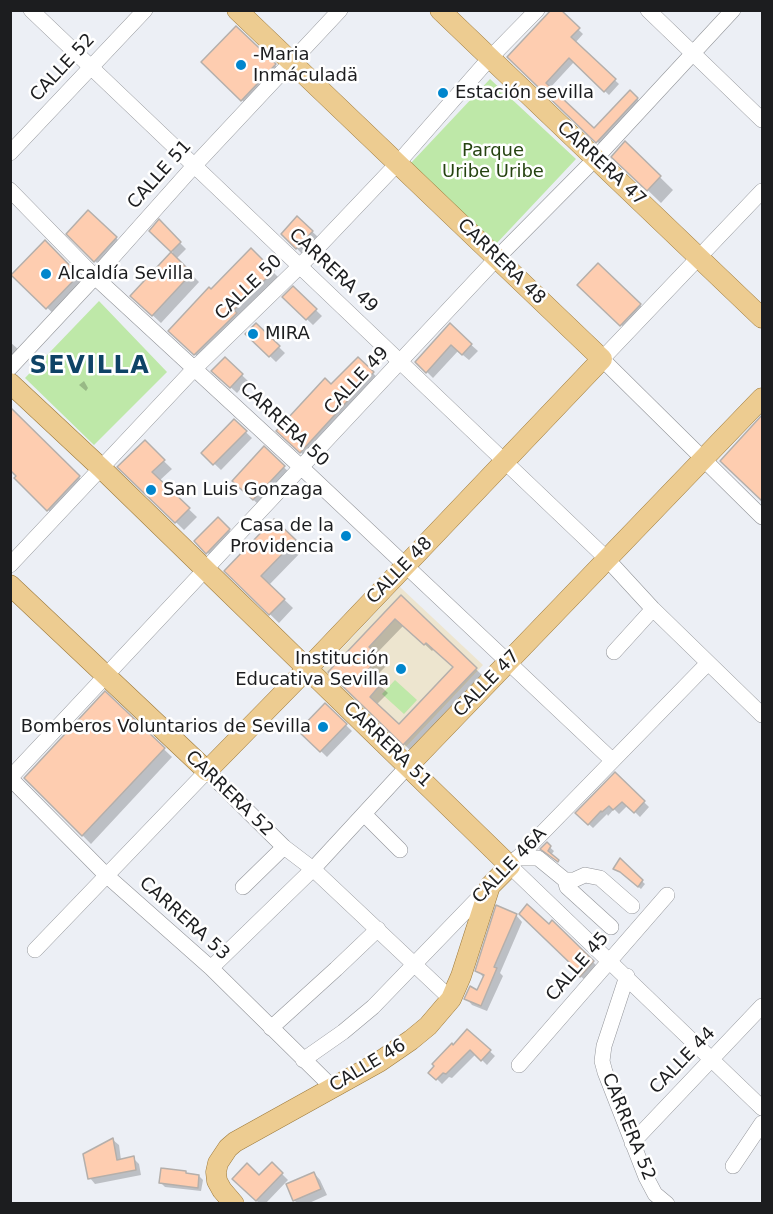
<!DOCTYPE html>
<meta charset="utf-8">
<style>
body{margin:0}
#map{position:relative;width:773px;height:1214px;overflow:hidden;background:#eceff5;font-family:"DejaVu Sans",sans-serif}
canvas{display:block}
.frame{position:absolute;inset:0;border:12px solid #1c1d1f;pointer-events:none}
</style>
<div id="map">
<canvas width="773" height="1214"></canvas>
<div class="frame"></div>
</div>
<script>
const ctx = document.querySelector('canvas').getContext('2d');
ctx.lineJoin = 'round';
function fillPath(path, color) { ctx.fillStyle = color; ctx.fill(path, 'evenodd'); }
const toPath = rows => new Path2D(rows.map(r => 'M' + r).join(''));
function strokePath(path, color, width, dash) { ctx.strokeStyle = color; ctx.lineWidth = width; ctx.lineCap = dash ? 'butt' : 'round'; ctx.setLineDash(dash || []); ctx.stroke(path); }
function label(font, color, halo, rows, align = 'center') {
  ctx.font = font + ' "DejaVu Sans",sans-serif'; ctx.lineWidth = 5; ctx.setLineDash([]); ctx.textBaseline = 'middle'; ctx.strokeStyle = halo; ctx.fillStyle = color; for (const [text, x, y, turn = 0] of rows) {
    ctx.save(); ctx.translate(x, y); ctx.rotate((+turn || 0) * Math.PI / 180); ctx.textAlign = isNaN(turn) ? turn : align; if (halo) ctx.strokeText(text, 0, 0); ctx.fillText(text, 0, 0); ctx.restore();
  }
}
const education = toPath([
 [400,587,483,665,402,751,319,673]
]);
const green = toPath([
 [490,79,576,159,496,244,410,164],
 [99,301,167,372,94,445,25,378],
 [395,680,417,700,404,714,382,694]
]);
const shadow = toPath([
 [558,10,583,34,575,43,619,84,609,95,574,62,549,89,594,130,630,92,642,103,602,146,509,57],
 [236,28,281,71,248,106,203,62],
 [625,143,673,190,661,203,626,169],
 [298,218,319,238,303,255,283,234],
 [159,222,186,249,176,259,199,282,161,323,132,296,173,252,151,231],
 [68,234,116,238,122,244,101,267],
 [45,242,91,289,60,320,13,275],
 [251,250,280,279,203,362,178,339,211,291],
 [293,288,322,316,313,325,284,297],
 [588,294,640,305,648,313,630,333],
 [256,325,285,353,276,362,247,334],
 [450,326,478,351,469,360,458,351,433,378,417,362],
 [10,342,19,350,10,359],
 [225,359,248,381,237,393,213,371],
 [358,359,380,380,308,459,285,438],
 [84,381,88,388,86,391,79,385],
 [10,409,86,484,55,517,16,478],
 [762,418,762,500,722,461],
 [234,421,252,438,221,470,203,453],
 [145,443,172,469,159,481,197,517,184,530,119,467],
 [264,449,290,473,260,506,234,481],
 [218,519,235,536,214,559,196,541],
 [274,521,303,550,269,585,293,608,279,623,226,571],
 [401,597,483,676,411,751,330,672],
 [404,625,432,651,434,649,454,667,399,726,376,705,388,693,373,679,386,666,375,655],
 [105,693,172,757,91,844,26,778],
 [325,705,352,731,327,757,300,731],
 [615,774,649,807,640,817,628,805,619,814,614,809,608,816,607,814,593,828,577,813],
 [547,845,554,851,551,855,546,853],
 [620,861,645,884,641,889,615,868],
 [516,915,522,922,500,973,503,976,487,1011,472,1005,466,998,478,992,484,978,477,970],
 [552,922,598,967,586,981,577,973,574,965,549,926],
 [467,1031,495,1056,487,1065,476,1054,452,1078,449,1077,442,1084,430,1072],
 [113,1140,119,1145,121,1160,133,1158,139,1164,141,1175,95,1184,90,1178],
 [272,1164,288,1180,265,1204,260,1204,234,1179,259,1177],
 [185,1172,188,1175,199,1176,203,1180,201,1191,165,1187,161,1183],
 [314,1173,320,1180,327,1195,307,1204,298,1204,294,1200]
]);
const building = toPath([
 [551,10,561,10,580,28,571,37,616,79,604,92,569,58,546,83,594,128,630,90,638,98,596,143,507,57,551,10],
 [236,26,276,64,241,101,201,62,236,26],
 [625,141,661,176,647,191,611,157,625,141],
 [88,210,117,237,94,262,66,234,88,210],
 [297,216,313,231,296,249,281,234,297,216],
 [159,219,181,242,171,252,149,231,159,219],
 [45,240,79,275,46,309,11,275,45,240],
 [251,248,274,271,234,310,237,313,194,355,168,331,209,287,211,289,251,248],
 [171,252,192,273,152,316,130,296,171,252],
 [598,263,641,304,620,326,577,285,598,263],
 [293,286,317,309,306,320,282,297,293,286],
 [256,323,280,346,269,357,245,334,256,323],
 [450,323,472,344,462,355,451,345,426,373,415,362,450,323],
 [225,357,243,374,230,388,211,371,225,357],
 [358,357,374,372,300,453,276,431,325,378,331,384,358,357],
 [10,407,80,476,47,511,14,478,16,476,10,470,10,407],
 [762,415,762,501,720,461,762,415],
 [234,419,247,431,213,465,201,453,234,419],
 [145,440,165,460,152,472,190,508,175,523,117,467,145,440],
 [264,446,285,466,253,500,232,481,264,446],
 [218,517,230,529,206,554,194,541,218,517],
 [274,519,296,540,261,576,285,599,269,615,224,571,274,519],
 [401,595,477,668,403,745,328,672,401,595],
 [395,619,424,645,426,643,453,667,399,724,370,697,381,684,367,671,380,657,369,647,395,619],
 [105,691,165,748,82,836,24,778,105,691],
 [325,703,347,724,320,752,298,731,325,703],
 [615,772,645,801,634,813,622,802,613,810,609,806,602,812,601,811,588,825,575,813,615,772],
 [547,842,551,846,548,851,559,860,558,862,540,849,547,842],
 [620,858,643,880,638,887,620,872,613,869,620,858],
 [527,904,549,924,552,920,594,961,580,977,570,968,572,965,519,914,527,904],
 [496,905,517,914,494,967,497,968,481,1006,464,999,470,986,477,990,484,975,475,971,496,905],
 [467,1029,491,1050,481,1061,470,1050,446,1074,443,1073,436,1080,428,1073,434,1066,432,1064,452,1043,453,1045,467,1029],
 [113,1138,117,1160,134,1156,136,1170,88,1179,83,1154,113,1138],
 [272,1162,283,1173,256,1201,232,1179,247,1163,259,1175,272,1162],
 [161,1168,186,1171,186,1173,199,1175,198,1188,159,1183,161,1168],
 [314,1172,321,1189,293,1201,286,1184,314,1172]
]);
const minor = toPath([
 [31,10,607,559,653,609,762,715],
 [648,10,762,120],
 [10,153,145,10],
 [10,190,95,277,302,468,612,760],
 [762,191,602,359,762,517],
 [10,368,95,277,193,167,340,10],
 [10,565,194,369,300,266,397,164,489,59,537,10],
 [614,652,653,609],
 [708,663,510,866,762,1108],
 [10,778,496,259,595,159,733,10],
 [10,778,106,875,211,968,333,1088],
 [364,814,400,850],
 [517,858,538,858,565,880,567,887,611,927],
 [565,880,574,880,585,875,600,878,632,906],
 [243,887,284,847],
 [35,950,207,771,284,847,313,869,451,999],
 [211,968,313,869,408,766],
 [627,976,604,1046,602,1061,605,1072,646,1177,655,1194,667,1204],
 [271,1028,336,969,378,929],
 [303,1060,343,1032,373,1007,487,889],
 [519,1065,667,895],
 [632,1143,762,1006],
 [733,1166,762,1123]
]);
const major = toPath([
 [440,10,762,318],
 [10,383,101,468,510,866,490,886,461,976,451,999,428,1026,411,1040,379,1062,235,1142,228,1148,218,1163,216,1172,217,1181,222,1190,234,1204],
 [10,585,207,771,308,668,602,359,237,10],
 [408,766,762,398]
]);
const markers = [
 [241,65,6,"#0086cd"],
 [443,93,6,"#0086cd"],
 [46,274,6,"#0086cd"],
 [253,334,6,"#0086cd"],
 [151,490,6,"#0086cd"],
 [346,536,6,"#0086cd"],
 [401,669,6,"#0086cd"],
 [323,727,6,"#0086cd"]
];
const poiNames = [
 ["-Maria",253,55],
 ["Inmáculadä",253,76],
 ["Estación sevilla",455,93],
 ["Alcaldía Sevilla",58,274],
 ["MIRA",265,334],
 ["San Luis Gonzaga",163,490],
 ["Casa de la",334,526,"right"],
 ["Providencia",334,547,"right"],
 ["Institución",389,659,"right"],
 ["Educativa Sevilla",389,680,"right"],
 ["Bomberos Voluntarios de Sevilla",311,727,"right"]
];
const streetNames = [
 ["CALLE 52",63,68,-47],
 ["CARRERA 47",601,164,43],
 ["CALLE 51",160,175,-48],
 ["CARRERA 48",501,262,44],
 ["CARRERA 49",333,271,43],
 ["CALLE 50",249,288,-44],
 ["CALLE 49",357,381,-47],
 ["CARRERA 50",284,425,43],
 ["CALLE 48",400,571,-46],
 ["CALLE 47",487,684,-46],
 ["CARRERA 51",387,745,44],
 ["CARRERA 52",229,794,44],
 ["CALLE 46A",510,866,-46],
 ["CARRERA 53",184,919,42],
 ["CALLE 45",578,967,-49],
 ["CALLE 44",683,1061,-46],
 ["CALLE 46",368,1066,-31],
 ["CARRERA 52",628,1127,68]
];
const parkNames = [
 ["Parque",493,151],
 ["Uribe Uribe",493,172]
];
const districtNames = [
 ["SEVILLA",90,367]
];
fillPath(education, '#ede5cf');
fillPath(green, '#bee8a8');
fillPath(shadow, '#0003');
fillPath(building, '#fecdb0');
strokePath(building, '#b4afab', 1.5);
strokePath(minor, '#929499', 16);
strokePath(major, '#9c793a', 21);
strokePath(minor, '#fff', 15);
strokePath(major, '#edcc91', 20);
for (const [x, y, r, color] of markers) { const dot = new Path2D(); dot.arc(x, y, r, 0, 2 * Math.PI); ctx.fillStyle = color; ctx.fill(dot); strokePath(dot, '#fff', 2); }
label('18px', '#1c1d1f', '#fff', poiNames, 'left');
label('18px', '#1c1d1f', '#fff', streetNames);
label('18px', '#254310', '#fff', parkNames);
ctx.letterSpacing = '1.5px';
label('bold 24px', '#0e4366', '#fff', districtNames);
ctx.letterSpacing = '0px';
</script>
